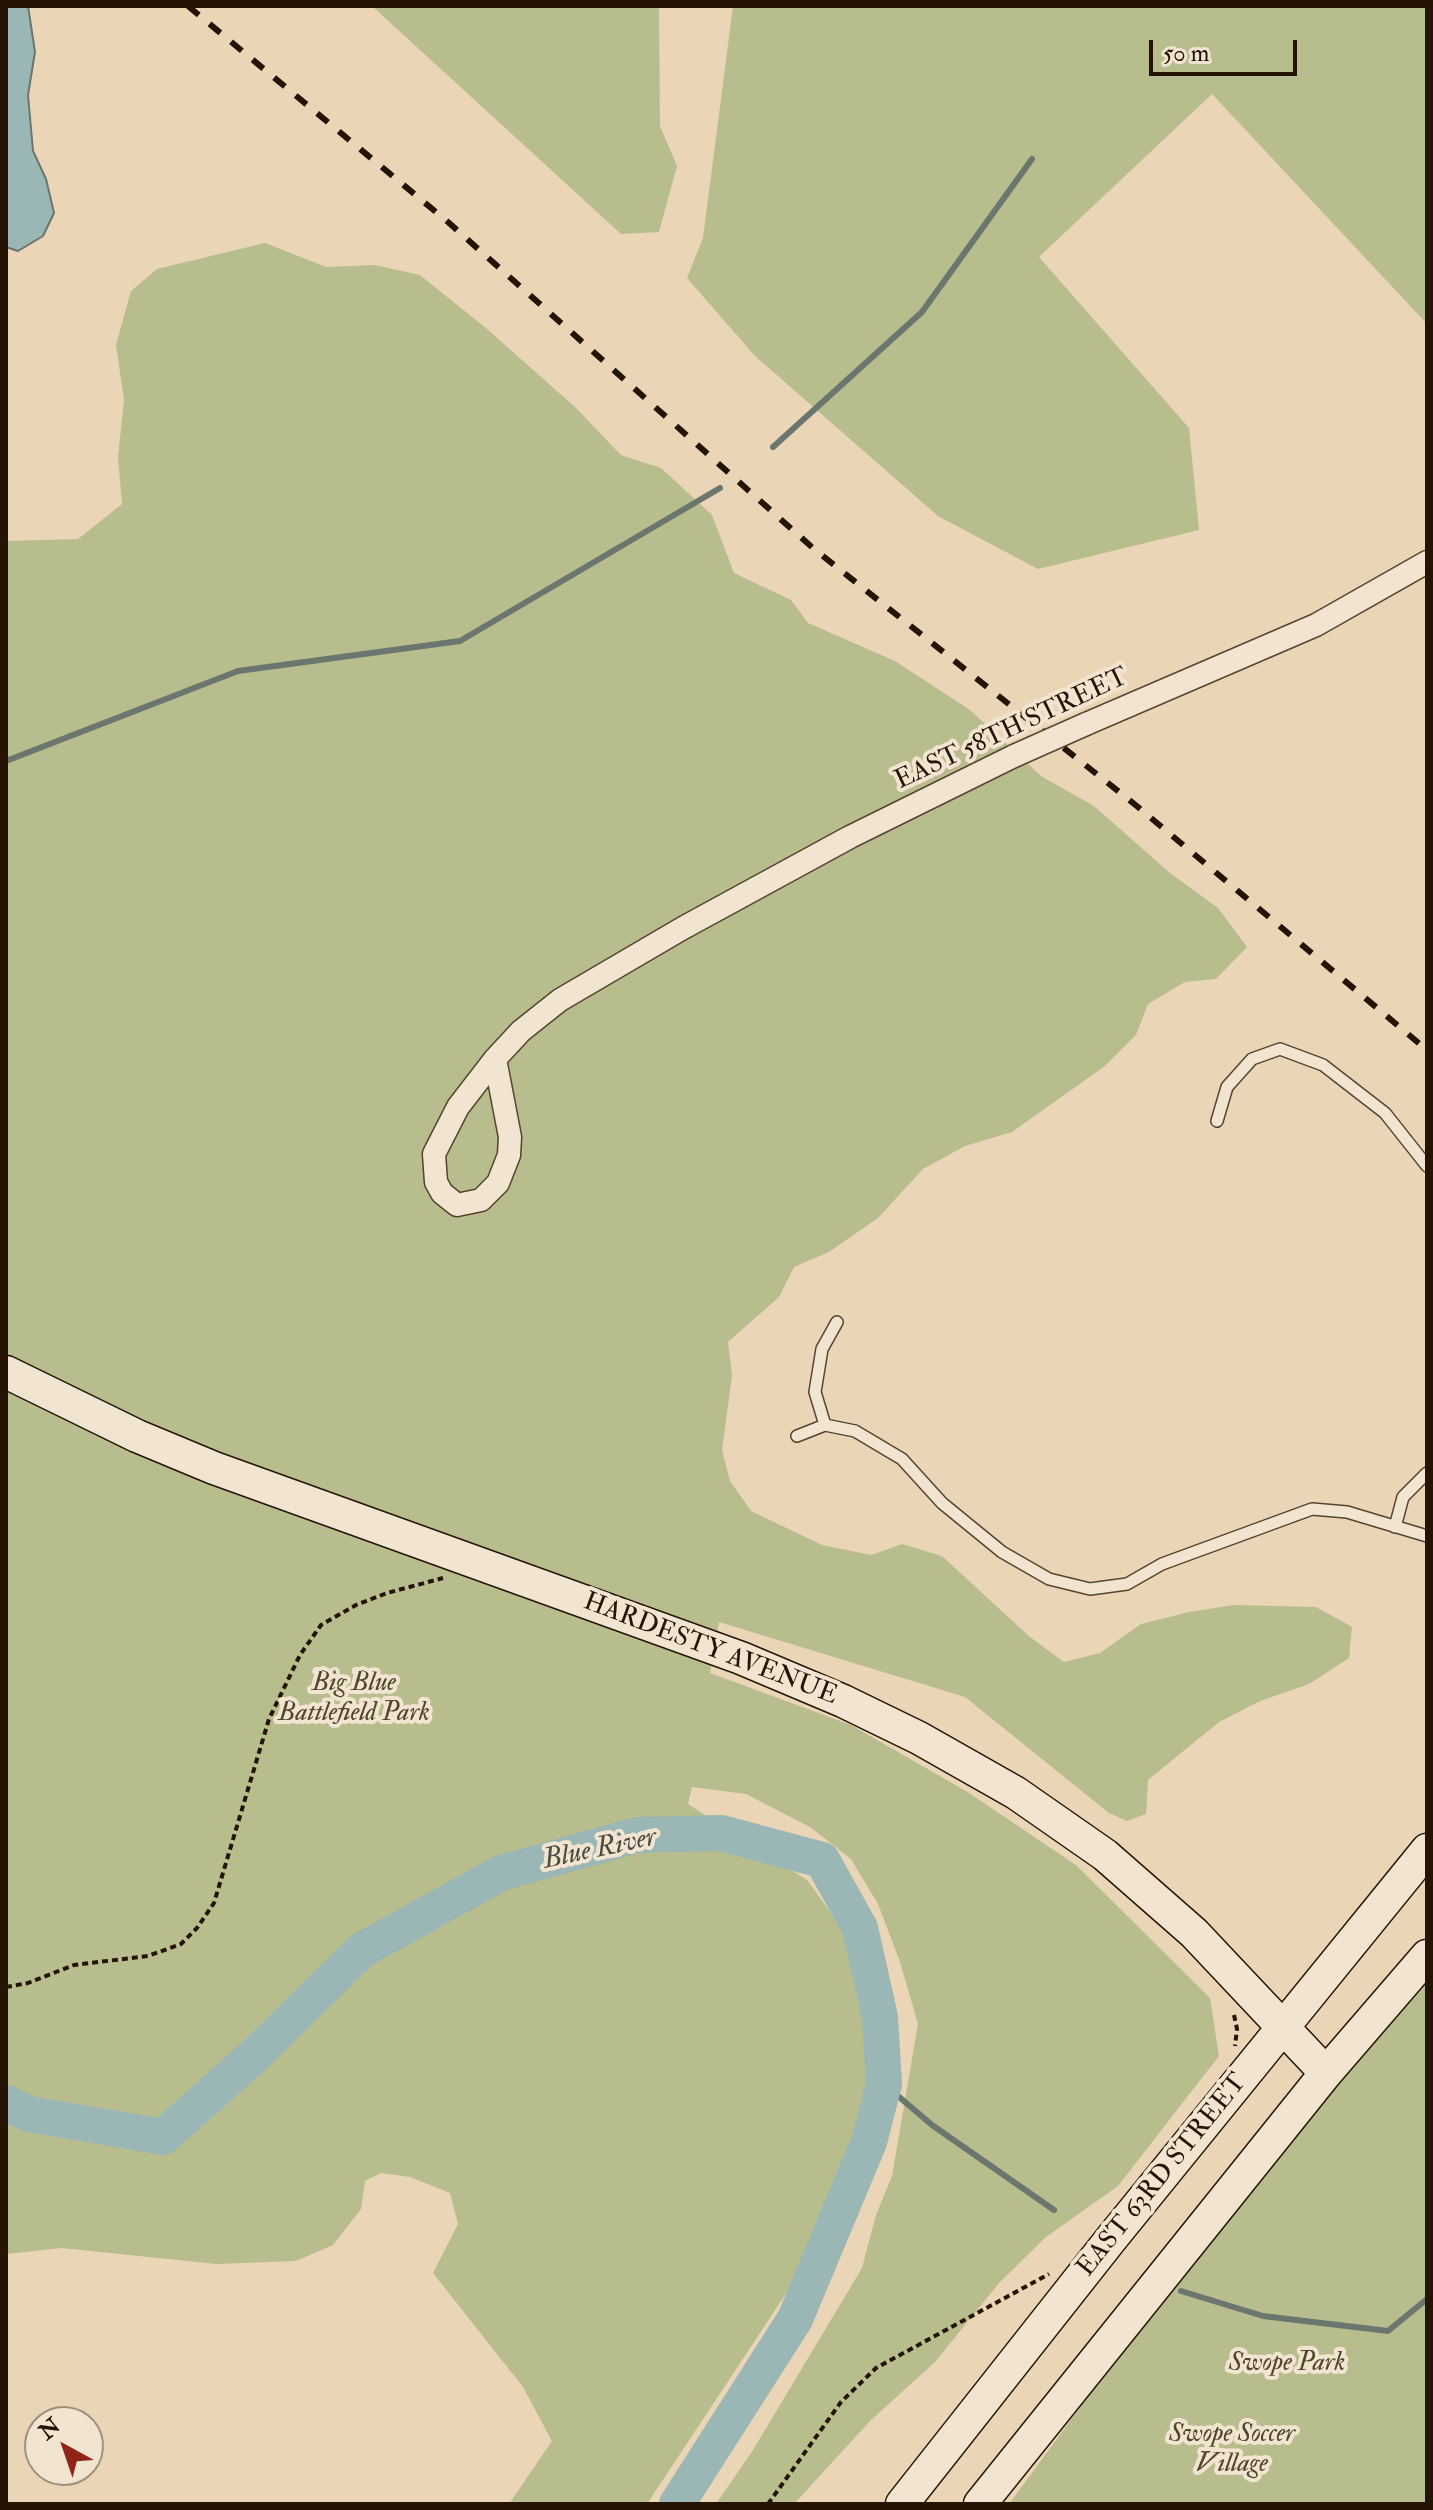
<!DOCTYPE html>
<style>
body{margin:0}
#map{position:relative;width:1433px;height:2510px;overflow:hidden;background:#ead5b6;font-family:"IM FELL Double Pica",serif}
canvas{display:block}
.frame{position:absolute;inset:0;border:8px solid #251404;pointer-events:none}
.north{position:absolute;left:24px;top:2406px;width:80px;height:80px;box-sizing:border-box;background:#f1e4d0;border:2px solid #9f917e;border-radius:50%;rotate:320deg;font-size:22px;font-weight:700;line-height:32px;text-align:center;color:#251404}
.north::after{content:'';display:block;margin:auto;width:28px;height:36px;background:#8f2418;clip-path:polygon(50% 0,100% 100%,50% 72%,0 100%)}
.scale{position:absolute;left:1149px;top:40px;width:148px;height:36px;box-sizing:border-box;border:4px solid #251404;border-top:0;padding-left:10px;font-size:24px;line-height:28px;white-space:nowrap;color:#251404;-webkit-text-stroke:6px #f1e4d0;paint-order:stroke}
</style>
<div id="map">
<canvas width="1433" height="2510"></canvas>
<div class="frame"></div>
<div class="north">N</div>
<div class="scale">50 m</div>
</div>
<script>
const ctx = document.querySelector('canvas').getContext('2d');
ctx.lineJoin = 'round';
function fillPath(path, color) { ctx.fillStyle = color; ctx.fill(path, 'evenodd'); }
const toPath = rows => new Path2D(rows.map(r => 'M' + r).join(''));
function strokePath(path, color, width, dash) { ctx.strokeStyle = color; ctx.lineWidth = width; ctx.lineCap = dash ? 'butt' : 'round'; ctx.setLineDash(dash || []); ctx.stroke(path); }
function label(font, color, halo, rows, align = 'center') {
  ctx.font = font + ' "IM FELL Double Pica",serif'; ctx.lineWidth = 8; ctx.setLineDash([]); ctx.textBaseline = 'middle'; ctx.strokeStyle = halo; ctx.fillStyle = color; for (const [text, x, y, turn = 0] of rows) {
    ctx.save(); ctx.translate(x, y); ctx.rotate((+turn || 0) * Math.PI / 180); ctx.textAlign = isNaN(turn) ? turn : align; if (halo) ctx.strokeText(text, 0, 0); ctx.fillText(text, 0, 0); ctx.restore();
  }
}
const green = toPath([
 [372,6,659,6,660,126,677,166,659,232,621,234],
 [733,6,1427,6,1427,324,1212,94,1039,257,1189,428,1199,530,1038,569,938,516,755,356,687,278,703,238],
 [265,243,326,267,375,265,420,275,487,329,575,407,621,455,661,468,712,515,734,573,791,600,808,623,895,661,970,710,1041,776,1094,806,1170,873,1218,908,1247,947,1216,979,1185,982,1148,1004,1136,1035,1105,1066,1012,1132,965,1146,923,1169,878,1218,829,1252,794,1267,779,1297,728,1342,732,1376,722,1450,730,1481,751,1511,822,1545,871,1555,902,1544,942,1556,1030,1637,1064,1662,1100,1653,1141,1624,1189,1612,1234,1605,1316,1607,1352,1627,1349,1658,1309,1684,1260,1701,1219,1722,1148,1780,1146,1814,1127,1821,1109,1813,965,1697,719,1622,710,1673,851,1725,966,1791,1076,1865,1210,1998,1219,2056,1118,2186,1046,2237,999,2283,935,2362,870,2421,794,2504,716,2504,753,2450,862,2268,876,2215,892,2176,918,2024,900,1962,878,1904,851,1859,810,1827,746,1794,692,1787,688,1804,807,1880,882,1982,888,2057,787,2292,647,2504,509,2504,552,2441,523,2387,433,2273,458,2224,450,2193,410,2177,381,2173,365,2181,361,2209,333,2245,296,2261,216,2264,62,2248,6,2254,6,541,78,539,122,504,118,457,124,400,116,345,131,291,157,269],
 [1427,1956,1427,2504,1009,2504,1326,2073]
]);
const water = toPath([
 [6,6,28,6,35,52,28,95,33,151,46,179,54,213,43,236,18,251,6,247,6,6]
]);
const stream = toPath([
 [773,447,922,312,1032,159],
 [6,761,238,671,460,641,720,488],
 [884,2084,932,2125,1054,2210],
 [1181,2291,1263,2316,1388,2331,1427,2299]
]);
const river = toPath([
 [6,2103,29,2114,163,2137,256,2054,362,1950,501,1873,637,1835,721,1833,822,1860,860,1928,880,2017,884,2084,869,2142,795,2319,677,2504]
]);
const path = toPath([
 [6,1987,28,1983,74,1965,148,1956,181,1944,197,1928,214,1903,269,1719,300,1655,321,1625,356,1605,387,1593,443,1578],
 [1234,2015,1237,2029,1235,2046],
 [768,2504,841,2402,876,2368,1049,2274]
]);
const service = toPath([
 [1217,1121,1227,1087,1252,1059,1280,1049,1323,1065,1385,1113,1427,1166],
 [825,1425,815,1392,822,1349,837,1322],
 [797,1436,825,1425,855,1431,902,1459,942,1503,1002,1552,1049,1579,1090,1589,1127,1584,1162,1564,1312,1509,1347,1512,1427,1536],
 [1395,1527,1403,1497,1427,1473]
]);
const minor = toPath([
 [1086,724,1316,625,1427,562],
 [495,1059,521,1031,560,1000,683,928,850,837,1014,756],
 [495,1059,510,1137,509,1155,498,1183,481,1200,457,1205,442,1193,436,1182,434,1154,458,1107,495,1059]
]);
const secondary = toPath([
 [6,1372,137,1436,214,1468,741,1658,843,1701,919,1738,1016,1793,1105,1855,1194,1933,1326,2073],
 [902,2504,1111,2239,1427,1850],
 [980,2504,1326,2073,1427,1956]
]);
const rail = toPath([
 [188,6,448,222,814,549,1138,807,1427,1050]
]);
const minorBridge = toPath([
 [1014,756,1086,724]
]);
const streetNames = [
 ["EAST 58TH STREET",1012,730,-25],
 ["HARDESTY AVENUE",710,1650,21],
 ["EAST 63RD STREET",1163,2176,-51]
];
const parkNames = [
 ["Big Blue",354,1684],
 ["Battlefield Park",354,1714],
 ["Swope Park",1287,2364],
 ["Swope Soccer",1232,2435],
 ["Village",1232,2465]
];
const waterNames = [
 ["Blue River",600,1850,-12]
];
fillPath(green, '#b8bd8d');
fillPath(water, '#9ab7b6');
strokePath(water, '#6b766f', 2);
strokePath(stream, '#6b766f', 6);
strokePath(river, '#9ab7b6', 36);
strokePath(service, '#564430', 14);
strokePath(minor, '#564430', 25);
strokePath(secondary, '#251404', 35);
strokePath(path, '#251404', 4, [6, 4]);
strokePath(service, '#f1e4d0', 11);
strokePath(minor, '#f1e4d0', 22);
strokePath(secondary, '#f1e4d0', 32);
strokePath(rail, '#251404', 6, [14, 14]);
strokePath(minorBridge, '#564430', 25, []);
strokePath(minorBridge, '#f1e4d0', 22);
label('26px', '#251404', '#f1e4d0', streetNames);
label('italic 26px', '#51472d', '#f1e4d0', parkNames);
label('italic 28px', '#4e4d42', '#f1e4d0', waterNames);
</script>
